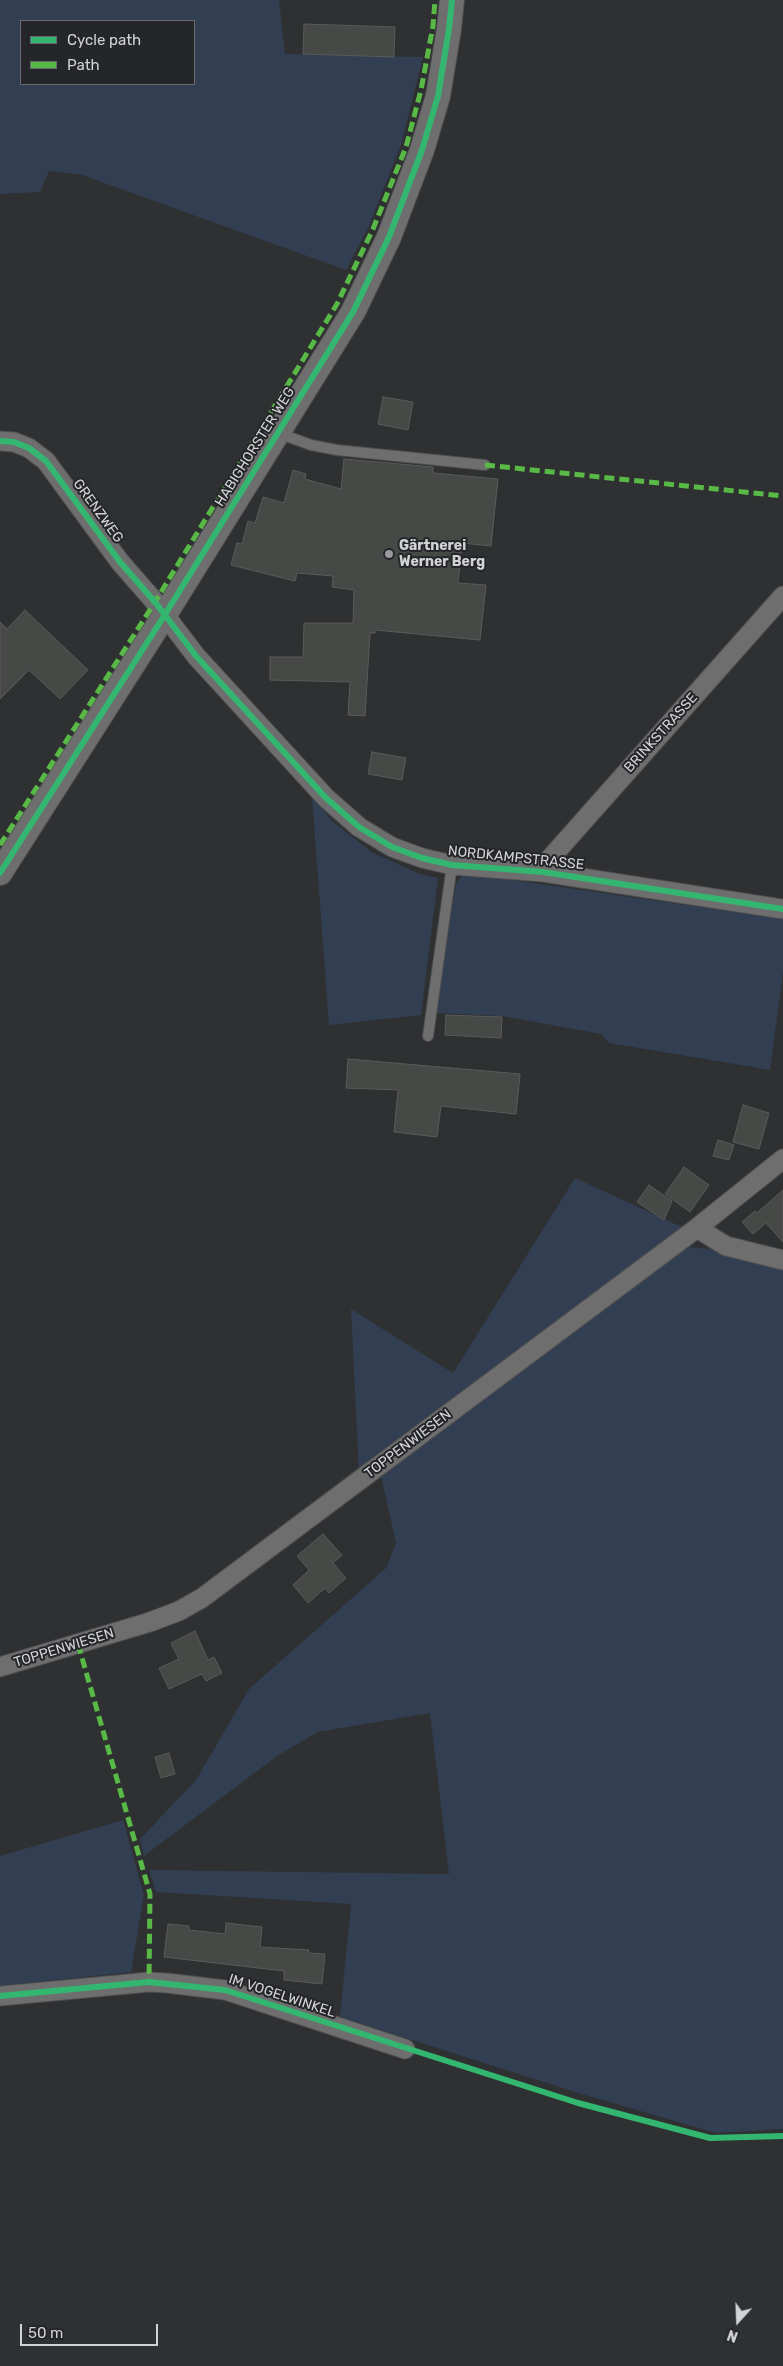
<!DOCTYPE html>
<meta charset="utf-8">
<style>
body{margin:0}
#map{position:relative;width:783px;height:2366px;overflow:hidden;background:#2f3032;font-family:Rubik,sans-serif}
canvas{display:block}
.legend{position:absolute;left:20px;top:20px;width:175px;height:65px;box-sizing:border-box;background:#252629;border:1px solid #6a6b6e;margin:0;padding:6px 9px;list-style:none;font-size:15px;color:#d2d3d5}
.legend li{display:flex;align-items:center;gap:10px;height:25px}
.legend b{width:25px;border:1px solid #6a6b6e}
.north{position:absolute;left:713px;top:2296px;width:50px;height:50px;-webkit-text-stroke:4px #252629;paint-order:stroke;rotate:200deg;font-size:14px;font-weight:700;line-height:20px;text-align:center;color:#d2d3d5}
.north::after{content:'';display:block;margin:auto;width:18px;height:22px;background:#d2d3d5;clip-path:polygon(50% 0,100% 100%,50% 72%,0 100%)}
.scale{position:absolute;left:20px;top:2324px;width:138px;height:22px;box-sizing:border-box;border:2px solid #d2d3d5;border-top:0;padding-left:6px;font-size:15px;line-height:18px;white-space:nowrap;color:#d2d3d5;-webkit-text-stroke:4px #252629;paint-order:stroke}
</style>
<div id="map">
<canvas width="783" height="2366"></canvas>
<ul class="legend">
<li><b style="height:6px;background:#33b770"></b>Cycle path</li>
<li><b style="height:6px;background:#58b947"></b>Path</li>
</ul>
<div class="north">N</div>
<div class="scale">50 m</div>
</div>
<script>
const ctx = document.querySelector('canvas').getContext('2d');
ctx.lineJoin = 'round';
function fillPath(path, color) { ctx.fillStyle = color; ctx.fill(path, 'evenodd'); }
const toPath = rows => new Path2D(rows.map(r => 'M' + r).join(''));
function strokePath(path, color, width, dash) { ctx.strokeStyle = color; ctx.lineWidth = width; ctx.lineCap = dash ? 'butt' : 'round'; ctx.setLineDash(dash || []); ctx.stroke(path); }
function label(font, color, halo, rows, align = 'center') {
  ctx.font = font + ' Rubik,sans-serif'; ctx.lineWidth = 4; ctx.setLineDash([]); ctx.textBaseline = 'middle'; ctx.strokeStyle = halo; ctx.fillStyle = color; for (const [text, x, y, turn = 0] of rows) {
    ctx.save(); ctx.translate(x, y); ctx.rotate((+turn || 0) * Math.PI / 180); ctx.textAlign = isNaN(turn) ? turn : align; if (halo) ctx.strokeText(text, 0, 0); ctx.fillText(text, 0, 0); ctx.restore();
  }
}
const green = toPath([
 [0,0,279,0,285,54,423,57,401,145,369,226,346,270,82,175,49,171,40,192,0,194],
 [21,21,194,21,194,84,21,84],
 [312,797,334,823,373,853,420,874,438,878,421,1015,329,1025],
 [464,873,783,919,783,972,770,1070,609,1043,601,1034,502,1016,436,1013,456,884],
 [575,1178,682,1227,359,1474,351,1309,453,1373],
 [689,1247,710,1249,783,1267,783,2129,716,2133,575,2092,340,2017,351,1904,156,1892,149,1870,449,1874,430,1713,318,1732,277,1756,144,1856,140,1839,196,1780,249,1689,386,1568,396,1543,381,1476,660,1266],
 [123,1820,144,1895,131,1972,0,1986,0,1856]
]);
const building = toPath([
 [304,24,395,27,394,57,303,54,304,24],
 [383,397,413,402,408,430,378,424,383,397],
 [344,459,433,467,433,473,498,479,491,546,462,543,458,583,486,585,480,640,375,630,375,633,370,633,365,716,348,715,350,682,270,680,270,657,303,657,304,623,353,623,354,590,332,587,333,576,297,573,295,581,231,565,237,543,242,544,248,521,255,523,263,497,284,503,293,470,306,474,305,479,341,489,344,459],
 [25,610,88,670,60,699,29,670,0,699,0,622,7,629,25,610],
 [372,752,406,758,402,780,368,774,372,752],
 [446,1015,502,1017,501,1038,445,1035,446,1015],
 [348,1059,520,1074,516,1114,441,1106,437,1137,394,1132,398,1090,346,1088,348,1059],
 [743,1105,769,1113,759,1149,733,1142,743,1105],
 [718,1140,734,1145,729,1160,713,1156,718,1140],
 [684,1167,709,1185,690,1212,665,1194,684,1167],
 [649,1185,672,1201,664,1220,637,1202,649,1185],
 [783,1190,783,1242,766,1223,753,1234,742,1222,755,1211,757,1213,783,1190],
 [323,1534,342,1555,333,1563,346,1578,329,1593,325,1588,308,1603,293,1585,309,1570,297,1556,323,1534],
 [195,1631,208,1660,214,1657,222,1673,206,1681,202,1674,169,1689,159,1668,179,1659,171,1643,195,1631],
 [169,1753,175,1774,161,1778,155,1757,169,1753],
 [226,1923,262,1927,260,1947,309,1950,308,1953,325,1954,322,1984,284,1980,284,1971,164,1957,168,1924,189,1926,189,1930,225,1934,226,1923]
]);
const service = toPath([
 [278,433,311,445,337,450,485,465],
 [428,1036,452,865]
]);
const minor = toPath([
 [0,441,14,442,29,448,46,461,120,562,155,602,196,656,326,798,359,827,392,847,422,858,452,865,543,872,783,909],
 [543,872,547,862,783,596],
 [697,1228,726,1246,783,1260],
 [0,1667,150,1622,179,1611,202,1598,697,1228,783,1159],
 [0,1996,149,1982,167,1983,225,1990,405,2049]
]);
const tertiary = toPath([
 [0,873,164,616,353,312,389,237,422,150,438,96,449,29,452,0]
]);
const quiet = toPath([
 [485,465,783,496],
 [0,845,155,602,337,304,373,229,406,147,421,90,433,26,435,0],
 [78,1644,150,1894,149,1982]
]);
const cycleway = toPath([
 [0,441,14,442,29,448,46,461,120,562,155,602,196,656,326,798,359,827,392,847,422,858,452,865,543,872,783,909],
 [0,873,164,616,353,312,389,237,422,150,438,96,449,29,452,0],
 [0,1996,149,1982,225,1990,578,2103,710,2138,783,2136]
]);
const markers = [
 [389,554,5,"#999a9c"]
];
const streetNames = [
 ["HABIGHORSTER WEG",255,447,-58],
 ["GRENZWEG",98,511,54],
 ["BRINKSTRASSE",661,733,-48],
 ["NORDKAMPSTRASSE",516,858,6],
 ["TOPPENWIESEN",408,1444,-37],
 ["TOPPENWIESEN",64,1648,-17],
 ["IM VOGELWINKEL",282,1996,18]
];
const poiNames = [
 ["Gärtnerei",399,546],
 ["Werner Berg",399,562]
];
fillPath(green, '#323e51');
fillPath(building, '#464946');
strokePath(building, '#5a5b5b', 1);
strokePath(service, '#4c4d4f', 12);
strokePath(minor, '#4c4d4f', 21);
strokePath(tertiary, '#4c4d4f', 26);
strokePath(service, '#6e6e6f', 10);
strokePath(minor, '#6e6e6f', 19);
strokePath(tertiary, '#6e6e6f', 24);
strokePath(quiet, '#58b947', 5, [10, 5]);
strokePath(cycleway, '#33b770', 6);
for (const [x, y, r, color] of markers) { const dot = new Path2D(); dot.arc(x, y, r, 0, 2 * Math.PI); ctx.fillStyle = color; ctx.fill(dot); strokePath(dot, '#252629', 2); }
label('14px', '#d2d3d5', '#252629', streetNames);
label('bold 14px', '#d2d3d5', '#252629', poiNames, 'left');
</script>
